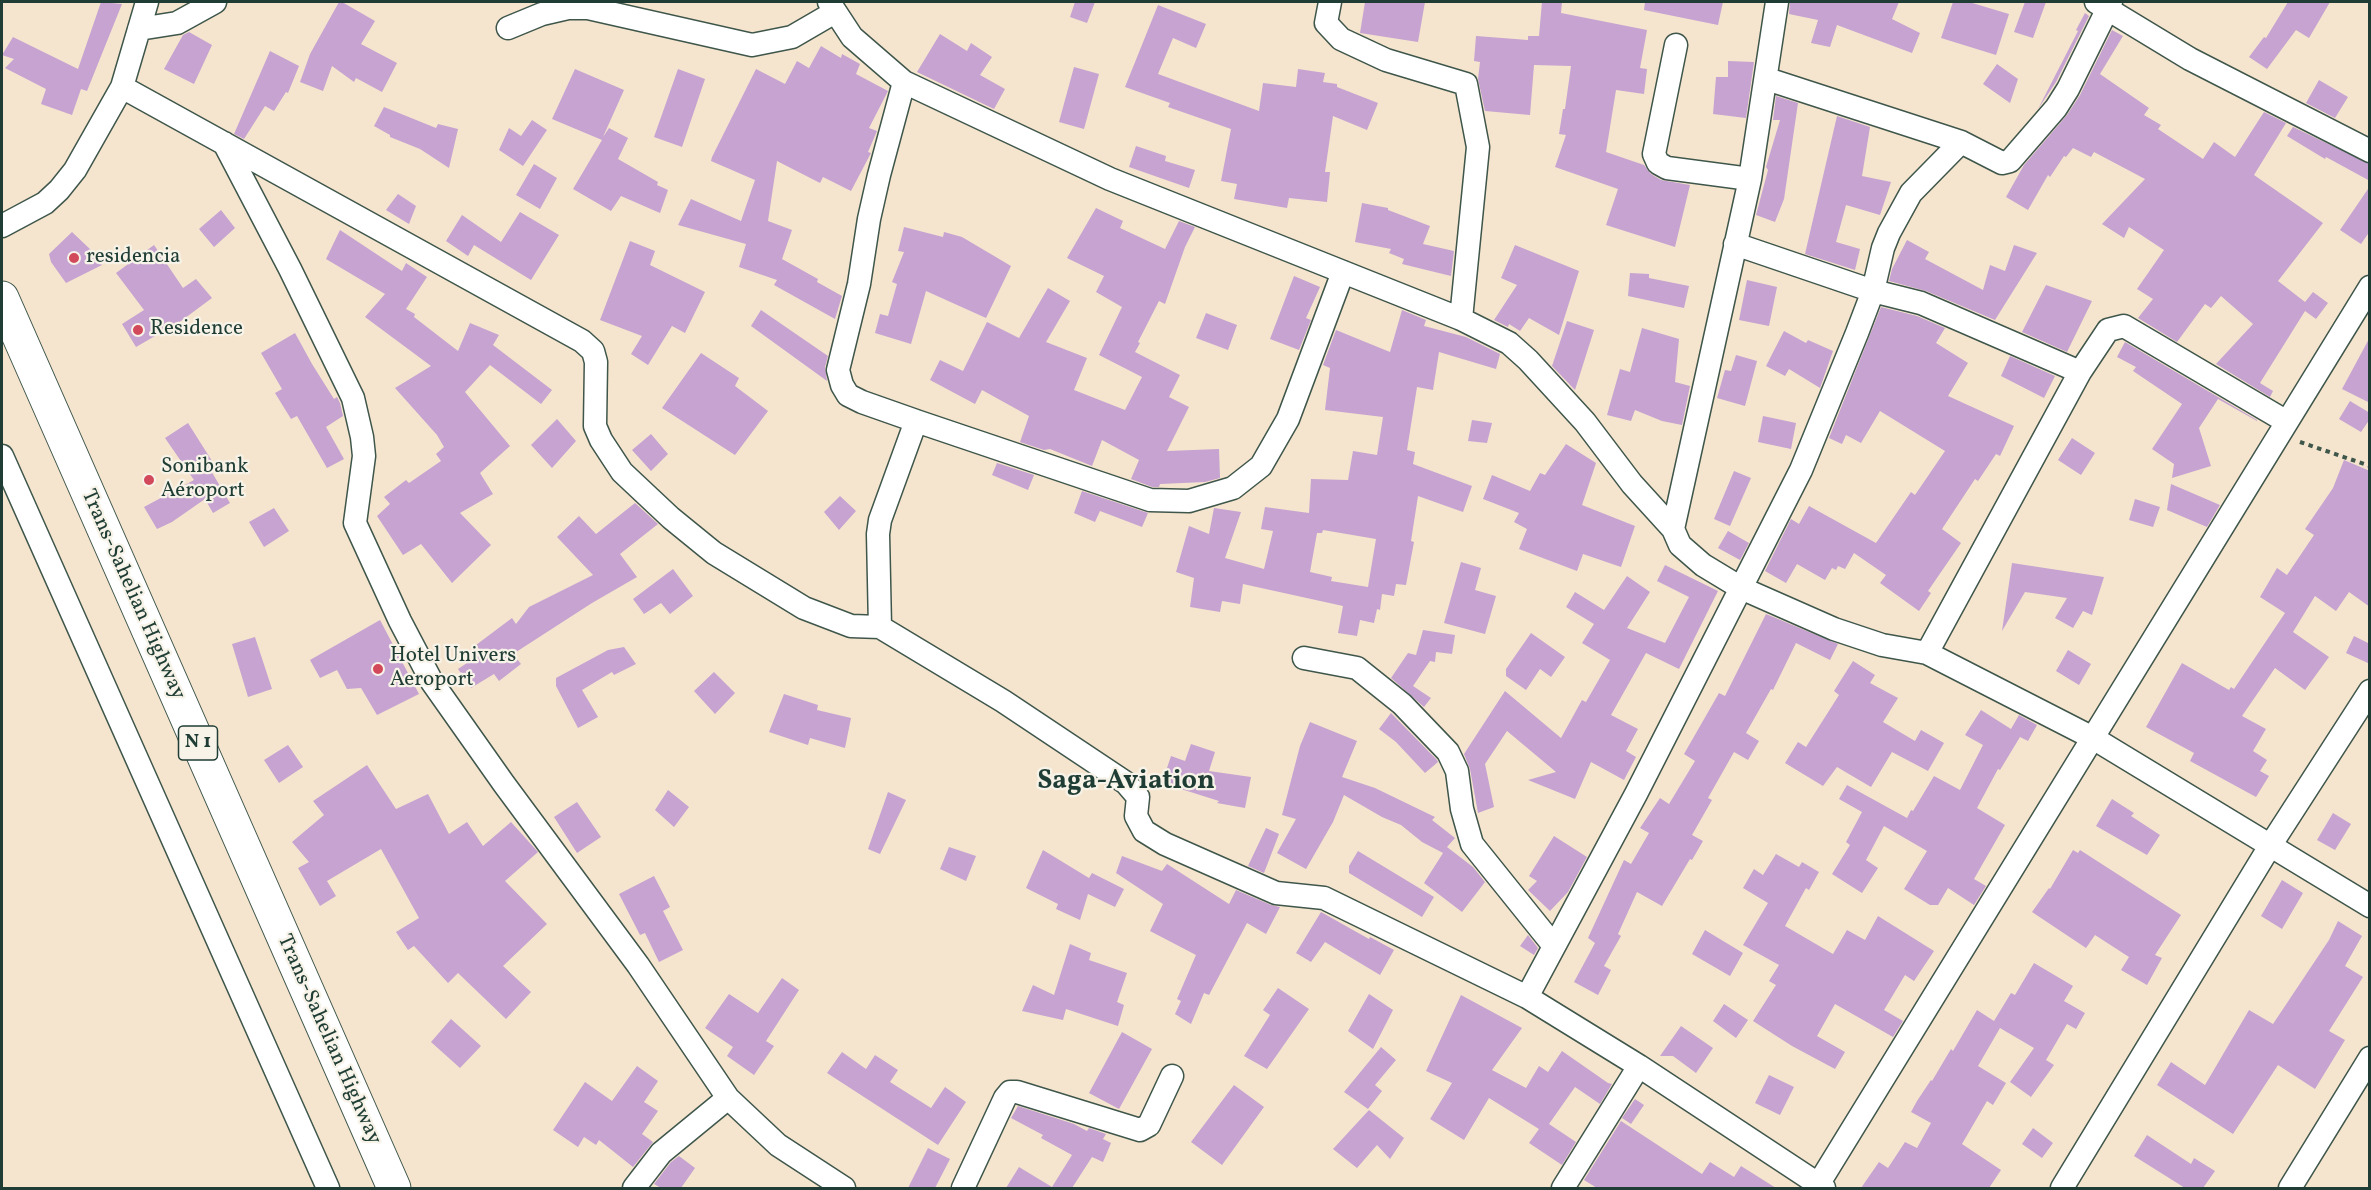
<!DOCTYPE html>
<meta charset="utf-8">
<style>
body{margin:0}
#map{position:relative;width:2371px;height:1190px;overflow:hidden;background:#f5e5ce;font-family:Vollkorn,serif}
canvas{display:block}
.frame{position:absolute;inset:0;border:3px solid #1f3d34;pointer-events:none}
</style>
<div id="map">
<canvas width="2371" height="1190"></canvas>
<div class="frame"></div>
</div>
<script>
const ctx = document.querySelector('canvas').getContext('2d');
ctx.lineJoin = 'round';
function fillPath(path, color) { ctx.fillStyle = color; ctx.fill(path, 'evenodd'); }
const toPath = rows => new Path2D(rows.map(r => 'M' + r).join(''));
function strokePath(path, color, width, dash) { ctx.strokeStyle = color; ctx.lineWidth = width; ctx.lineCap = dash ? 'butt' : 'round'; ctx.setLineDash(dash || []); ctx.stroke(path); }
function label(font, color, halo, rows, align = 'center') {
  ctx.font = font + ' Vollkorn,serif'; ctx.lineWidth = 4.5; ctx.setLineDash([]); ctx.textBaseline = 'middle'; ctx.strokeStyle = halo; ctx.fillStyle = color; for (const [text, x, y, turn = 0] of rows) {
    ctx.save(); ctx.translate(x, y); ctx.rotate((+turn || 0) * Math.PI / 180); ctx.textAlign = isNaN(turn) ? turn : align; if (halo) ctx.strokeText(text, 0, 0); ctx.fillText(text, 0, 0); ctx.restore();
  }
}
const building = toPath([
 [101,2,122,4,87,91,81,89,72,115,41,104,46,89,5,68,14,59,2,55,13,37,78,69],
 [339,2,342,2,375,21,361,44,397,63,382,92,356,78,354,82,332,66,323,91,300,82,310,54],
 [1075,2,1095,2,1087,23,1070,17],
 [1365,2,1425,2,1418,42,1360,33],
 [1542,2,1562,2,1561,13,1647,30,1640,68,1647,69,1644,94,1616,90,1606,152,1644,165,1651,174,1661,180,1690,185,1675,247,1606,225,1618,189,1555,167,1566,135,1559,134,1563,109,1565,109,1571,66,1534,65,1530,115,1485,111,1478,79,1480,62,1474,61,1476,36,1528,40,1528,36,1539,36],
 [1645,2,1723,2,1718,25,1644,10],
 [1790,2,1899,2,1892,19,1920,33,1912,53,1837,25,1830,47,1811,43,1818,20,1789,14],
 [1953,2,1969,2,2009,14,1996,55,1941,38],
 [2025,2,2046,2,2033,38,2014,32],
 [2288,2,2330,2,2309,38,2296,30,2267,69,2249,57,2264,37,2266,38],
 [1158,5,1206,24,1196,48,1173,38,1158,74,1259,111,1263,83,1296,87,1298,69,1325,73,1323,82,1337,84,1337,87,1378,103,1367,130,1333,116,1325,172,1330,172,1327,202,1289,198,1287,208,1234,199,1237,184,1221,181,1231,129,1168,107,1170,103,1125,87],
 [2085,13,2089,16,2056,82,2038,109,2078,31,2076,30],
 [2112,30,2123,36,2100,74,2149,108,2144,115,2161,125,2158,129,2203,159,2214,142,2235,157,2264,112,2286,123,2254,175,2323,223,2278,281,2305,302,2313,292,2328,303,2316,319,2305,311,2260,383,2273,391,2270,397,2216,364,2253,324,2221,296,2211,308,2205,304,2177,342,2138,318,2153,299,2137,289,2164,250,2129,227,2124,238,2102,224,2145,179,2094,152,2091,157,2073,148,2066,157,2064,156,2050,177,2048,175,2028,210,2006,197,2024,165,2067,115,2080,95],
 [189,32,212,45,194,84,164,69,183,35],
 [940,34,967,51,971,43,992,57,980,75,1005,89,994,109,917,72],
 [821,46,841,58,842,54,860,64,856,74,888,91,869,128,877,131,868,152,871,153,851,191,823,177,820,183,777,161,768,221,792,230,782,259,818,279,817,282,842,296,835,319,774,285,777,280,739,267,746,244,678,225,691,199,741,221,755,180,711,161,712,157,756,69,785,84,797,61,809,68],
 [270,51,299,66,288,93,286,92,274,111,265,106,244,139,234,134],
 [1728,61,1754,62,1746,118,1713,114,1716,77,1728,77],
 [1997,64,2018,79,2010,103,1983,84],
 [1074,67,1099,74,1084,129,1059,122],
 [575,69,624,90,603,137,609,128,628,138,618,159,658,182,657,185,668,190,660,213,621,196,611,211,573,189,602,140,552,119],
 [678,69,705,79,682,147,654,137],
 [2319,80,2348,97,2335,118,2306,103],
 [1776,96,1798,103,1784,199,1775,222,1756,215,1768,170,1766,167,1780,120,1773,120],
 [384,107,436,128,438,124,458,129,449,168,420,149,390,137,390,135,374,126],
 [1837,116,1870,127,1862,176,1891,182,1880,215,1846,205,1836,242,1860,249,1855,270,1805,254],
 [532,120,547,130,523,166,499,150,509,128,521,136],
 [2293,127,2370,164,2370,181,2326,157,2325,159,2287,136],
 [1136,146,1166,156,1165,161,1195,170,1189,188,1129,167],
 [534,164,557,178,540,209,516,195],
 [2370,186,2370,231,2361,244,2340,230],
 [398,194,416,206,409,224,386,210],
 [1362,203,1388,208,1388,210,1430,226,1423,244,1454,251,1451,276,1402,264,1404,259,1389,253,1391,249,1355,242],
 [1096,208,1123,221,1120,228,1165,249,1179,221,1195,227,1185,247,1165,304,1159,301,1138,342,1140,343,1135,352,1180,375,1169,397,1189,407,1167,451,1219,449,1220,478,1205,482,1160,484,1159,487,1152,487,1131,479,1139,460,1102,440,1092,466,1050,449,1044,450,1020,442,1029,416,982,390,975,404,930,380,940,360,963,371,987,322,1019,338,1048,288,1070,301,1046,342,1087,358,1074,390,1125,410,1142,377,1099,355,1122,307,1096,292,1104,276,1067,258],
 [221,210,235,228,214,247,199,229],
 [520,212,559,235,531,280,474,245,468,256,446,241,462,215,501,242],
 [904,227,943,237,944,232,962,237,1011,266,986,318,926,291,911,344,875,333,880,314,888,316,897,284,892,282,904,252,898,251],
 [340,230,402,271,406,263,427,277,406,309,415,314,414,317,458,351,470,323,499,335,493,345,552,390,541,404,490,365,465,392,510,446,480,473,493,494,460,513,491,545,452,583,421,544,403,555,377,516,390,504,384,497,406,480,409,483,441,461,436,454,444,447,437,435,395,388,431,366,365,317,385,294,326,259],
 [72,232,91,250,102,265,66,283,51,262,49,254],
 [1907,240,1929,252,1925,259,1983,290,1990,265,2005,271,2014,245,2037,253,1995,320,1926,291,1889,281,1892,269],
 [630,241,655,251,650,265,705,292,685,333,672,326,648,365,631,354,642,336,600,320],
 [154,245,183,288,196,279,212,298,181,321,136,347,122,324,144,310,116,273],
 [1515,245,1579,271,1559,335,1529,318,1520,331,1509,324,1508,327,1494,320,1517,285,1501,278],
 [1630,273,1649,274,1649,278,1689,286,1684,308,1628,296],
 [1294,276,1320,287,1306,318,1311,320,1299,350,1270,339],
 [1747,280,1777,287,1769,326,1739,320],
 [2046,285,2092,301,2067,352,2022,332],
 [1881,307,1917,316,1945,328,1936,343,1968,363,1948,396,2014,426,2000,456,1996,454,1978,481,1975,479,1942,529,1961,543,1928,591,1931,593,1919,611,1880,583,1886,575,1854,553,1845,569,1838,566,1836,570,1832,568,1825,580,1797,564,1786,583,1765,571,1791,519,1799,524,1809,506,1876,543,1911,492,1915,495,1945,451,1880,411,1861,443,1846,435,1842,444,1829,438],
 [761,310,828,356,825,367,827,381,751,326],
 [1402,310,1426,320,1424,326,1466,337,1500,354,1496,369,1439,352,1433,390,1417,387,1407,450,1415,452,1413,464,1472,486,1463,512,1418,496,1411,541,1414,542,1406,585,1396,584,1394,596,1382,594,1380,610,1377,609,1374,623,1360,620,1357,636,1338,633,1343,606,1243,584,1240,604,1222,601,1220,612,1190,607,1194,578,1176,572,1189,526,1209,534,1214,508,1241,512,1225,558,1264,569,1273,531,1261,529,1265,507,1309,513,1311,479,1348,480,1353,451,1377,455,1383,417,1325,410,1330,368,1323,365,1336,330,1390,352],
 [1323,530,1376,539,1368,587,1331,581,1332,577,1310,572,1317,533,1322,533],
 [1206,313,1237,325,1228,350,1196,338],
 [1567,321,1594,330,1575,390,1552,366],
 [1642,328,1679,339,1675,382,1690,386,1682,425,1662,421,1635,410,1631,421,1607,415,1620,369,1630,372],
 [1784,331,1806,343,1808,340,1833,351,1820,388,1789,369,1785,376,1766,366],
 [295,333,312,364,334,399,337,397,340,403,343,416,326,427,344,459,327,468,297,416,291,419,275,393,282,389,261,353],
 [2370,337,2370,403,2342,389],
 [2125,342,2257,420,2257,421,2218,399,2199,428,2211,466,2172,478,2174,464,2152,449,2182,404,2133,371,2136,367,2117,357],
 [701,353,739,378,735,386,768,411,735,455,662,408],
 [1736,355,1757,361,1745,406,1717,398,1725,370,1731,371],
 [2010,356,2055,376,2044,398,2001,376],
 [2350,401,2370,413,2370,419,2361,432,2339,419],
 [1763,416,1796,423,1791,449,1758,442],
 [557,419,576,441,552,468,531,445],
 [1472,420,1492,423,1487,443,1468,441],
 [188,423,212,461,207,464,230,503,213,513,205,499,172,522,157,529,144,507,194,480,165,438],
 [651,434,668,454,651,471,632,450],
 [2072,438,2095,453,2081,475,2058,460],
 [1566,444,1596,463,1582,505,1635,526,1621,567,1583,554,1577,571,1519,549,1527,529,1514,522,1519,513,1483,499,1492,475,1530,491,1540,473,1545,475],
 [2344,460,2370,471,2370,607,2349,592,2336,611,2315,596,2293,632,2329,657,2305,690,2275,668,2242,716,2266,729,2253,751,2267,760,2260,771,2269,776,2256,797,2190,761,2194,753,2146,727,2182,663,2229,690,2231,687,2234,689,2285,613,2260,597,2277,568,2287,575,2314,535,2305,529,2333,488],
 [997,463,1034,475,1028,490,992,475],
 [1734,471,1751,478,1730,526,1714,519],
 [2171,484,2220,505,2207,527,2167,510],
 [1082,491,1148,513,1142,527,1100,511,1095,522,1074,513],
 [840,496,856,511,839,530,824,512],
 [2135,499,2160,507,2153,527,2129,520],
 [635,503,658,524,620,554,637,577,592,603,513,654,521,664,499,681,494,674,471,688,458,669,482,653,476,645,512,618,516,624,529,607,593,575,557,537,579,516,596,534],
 [274,508,289,531,264,547,249,522],
 [1728,531,1749,543,1740,560,1718,548],
 [1461,562,1481,568,1475,590,1496,596,1485,634,1444,623],
 [2012,563,2104,577,2092,615,2083,611,2073,628,2055,618,2067,598,2025,592,2002,631],
 [1665,565,1718,591,1679,669,1646,653,1611,715,1638,729,1626,751,1636,757,1624,780,1591,762,1575,799,1528,780,1556,772,1507,731,1485,764,1494,807,1478,813,1470,769,1464,754,1505,691,1561,738,1582,700,1586,702,1610,660,1582,643,1594,624,1566,607,1575,592,1604,610,1627,576,1650,592,1627,628,1665,643,1689,597,1657,581],
 [673,569,693,596,670,614,661,603,644,614,633,599],
 [1766,614,1838,644,1830,660,1796,643,1773,690,1771,689,1746,733,1759,741,1748,760,1734,752,1708,798,1712,800,1692,835,1703,841,1692,860,1690,859,1662,906,1637,892,1618,934,1621,936,1604,966,1611,970,1598,995,1574,982,1595,943,1588,938,1624,860,1631,864,1649,833,1640,828,1660,798,1669,804,1695,761,1684,754,1719,693,1725,696],
 [380,620,419,694,377,715,361,688,347,689,337,670,320,678,310,660],
 [1423,630,1455,635,1452,654,1436,652,1435,662,1430,661,1413,686,1431,698,1424,707,1391,678,1408,653,1416,655],
 [1531,633,1565,657,1551,677,1540,669,1526,690,1506,676,1506,669],
 [2354,636,2370,644,2370,664,2346,653],
 [255,637,272,689,248,697,232,644],
 [624,647,636,664,614,675,612,672,582,690,598,717,578,728,556,686,556,678,608,650],
 [2068,650,2091,664,2079,685,2056,671],
 [1853,661,1875,675,1870,683,1898,698,1883,722,1915,741,1921,730,1944,743,1928,771,1892,752,1871,787,1837,767,1823,786,1785,763,1798,742,1806,747,1839,695,1834,691],
 [714,672,735,693,715,714,694,691],
 [784,694,818,705,817,710,851,718,845,748,810,738,808,745,769,732],
 [1981,710,2011,729,2019,715,2037,725,2028,741,2020,737,2000,770,1998,769,1977,808,2005,825,1974,879,1986,886,1974,905,1948,888,1938,905,1930,905,1904,889,1927,851,1884,826,1866,860,1878,868,1862,893,1832,874,1850,845,1846,842,1862,812,1839,799,1847,785,1907,818,1911,810,1913,811,1934,776,1960,790,1983,745,1965,735],
 [1391,713,1437,760,1438,762,1425,773,1396,742,1379,729],
 [1310,722,1357,741,1342,777,1375,788,1435,817,1432,820,1455,838,1447,847,1473,867,1485,882,1462,912,1424,883,1443,853,1422,842,1401,825,1382,817,1344,795,1333,822,1306,869,1277,853,1296,819,1282,815,1300,746],
 [1191,744,1215,752,1209,771,1251,777,1245,808,1217,803,1219,801,1162,783,1171,756,1185,761],
 [288,745,303,767,279,783,264,760],
 [367,765,396,809,428,794,449,834,467,822,483,846,511,822,538,852,505,881,547,924,503,966,531,992,506,1019,458,973,448,983,414,946,408,950,396,932,419,918,381,849,327,881,336,896,320,906,298,868,309,862,292,842,324,815,313,801],
 [668,790,689,807,674,827,655,810],
 [888,792,906,800,880,854,868,849],
 [2112,799,2134,813,2131,816,2160,835,2147,855,2096,826],
 [577,802,601,837,577,853,554,817],
 [2333,813,2351,824,2335,850,2317,840],
 [1266,828,1279,834,1264,873,1248,866],
 [1554,836,1587,857,1568,892,1550,911,1528,890,1537,881,1529,876],
 [949,847,976,856,966,881,940,869],
 [1043,850,1089,878,1092,873,1124,889,1115,907,1088,894,1080,920,1056,909,1058,904,1026,888],
 [2073,850,2078,853,2080,850,2181,915,2155,955,2162,958,2147,985,2121,970,2129,957,2095,935,2086,948,2032,912,2049,888,2050,889],
 [1358,851,1434,897,1422,917,1349,873,1349,866],
 [1776,854,1799,867,1802,862,1819,872,1809,890,1806,888,1785,926,1833,954,1847,930,1865,940,1878,916,1934,951,1914,981,1905,975,1884,1010,1903,1021,1893,1037,1835,1004,1817,1036,1845,1052,1835,1069,1792,1046,1753,1021,1776,985,1769,981,1779,965,1743,945,1768,903,1743,888,1754,869,1763,875],
 [1122,856,1162,871,1167,864,1229,904,1236,890,1271,905,1280,907,1266,934,1247,923,1209,995,1204,993,1191,1024,1175,1014,1181,1001,1177,999,1196,955,1150,931,1163,904,1116,873],
 [654,876,670,907,663,911,683,950,659,962,645,933,640,935,619,894],
 [2282,880,2303,893,2282,929,2261,916],
 [1321,912,1369,939,1370,937,1394,950,1380,975,1325,942,1311,962,1296,953],
 [2338,921,2362,936,2345,966,2363,977,2329,1031,2345,1040,2315,1089,2278,1065,2233,1134,2157,1085,2171,1062,2205,1085,2249,1010,2273,1024,2329,940],
 [1705,930,1743,953,1730,976,1692,954],
 [1528,935,1538,948,1534,955,1520,946],
 [1070,944,1091,953,1089,960,1127,973,1117,1002,1124,1005,1118,1026,1066,1009,1063,1020,1022,1011,1033,985,1054,995],
 [2034,963,2073,986,2064,1001,2085,1013,2076,1029,2067,1024,2046,1060,2054,1065,2031,1097,2010,1082,2034,1048,2000,1028,1978,1066,2006,1083,1993,1105,1987,1101,1962,1144,2001,1170,1989,1188,1861,1188,1879,1162,1888,1168,1905,1142,1917,1148,1931,1123,1911,1112,1917,1101,1931,1080,1932,1081,1951,1049,1953,1051,1977,1010,1994,1021,2011,993,2015,995],
 [782,978,799,990,766,1041,774,1046,754,1075,727,1056,733,1047,705,1028,729,994,758,1013],
 [1278,988,1309,1009,1267,1069,1244,1056,1270,1015,1263,1010],
 [1369,994,1393,1010,1373,1049,1348,1031],
 [1461,995,1522,1028,1492,1070,1526,1088,1539,1066,1548,1072,1562,1051,1608,1083,1612,1084,1600,1104,1575,1087,1549,1124,1576,1142,1562,1165,1529,1143,1539,1129,1489,1098,1464,1140,1430,1119,1452,1083,1426,1071],
 [1724,1004,1748,1020,1736,1038,1713,1021],
 [451,1019,481,1046,460,1068,431,1042],
 [1681,1026,1713,1048,1696,1073,1673,1056,1660,1056],
 [1122,1032,1152,1049,1119,1109,1089,1093],
 [1381,1047,1396,1060,1375,1085,1382,1091,1368,1109,1344,1092],
 [842,1052,866,1069,875,1055,898,1070,890,1082,931,1108,945,1087,966,1102,938,1145,827,1073],
 [637,1066,658,1081,644,1102,658,1111,642,1134,653,1142,633,1167,599,1140,596,1145,584,1137,578,1147,553,1130,585,1082,612,1101],
 [1769,1075,1794,1087,1780,1115,1755,1103],
 [1234,1085,1264,1107,1222,1165,1191,1142],
 [1635,1099,1644,1105,1631,1124,1622,1118],
 [1018,1106,1074,1124,1087,1131,1089,1128,1106,1134,1103,1139,1111,1143,1103,1162,1092,1157,1072,1188,1006,1188,1019,1167,1052,1187,1072,1155,1041,1138,1043,1135,1011,1118],
 [1369,1110,1404,1138,1390,1159,1377,1145,1357,1168,1333,1149],
 [1621,1121,1702,1174,1710,1162,1734,1177,1741,1166,1776,1188,1597,1188,1584,1180],
 [2033,1128,2053,1143,2042,1158,2022,1144],
 [2147,1135,2191,1164,2194,1158,2215,1171,2203,1188,2185,1188,2134,1156],
 [928,1148,950,1159,935,1188,908,1188],
 [679,1156,695,1168,681,1188,661,1188,654,1184,671,1162]
]);
const path = toPath([
 [2300,442,2370,466]
]);
const street = toPath([
 [829,2,852,37,904,82,1110,179,1461,319,1509,343,1528,360,1585,422,1632,484,1673,529,1680,545,1703,565,1741,588,1834,629,1882,645,1927,653,2093,738,2370,906],
 [1330,2,1326,23,1341,39,1386,60,1466,84,1478,147,1461,319],
 [2096,2,2190,59,2370,151],
 [508,28,542,14,568,8,588,8,752,45,792,37,835,12],
 [139,29,177,23,215,2],
 [1676,45,1654,154,1658,163,1667,168,1750,179],
 [1767,79,1961,142,2002,163,2010,161,2056,108,2068,89,2111,2],
 [122,87,582,341,593,351,596,362,595,426,601,440,622,472,671,518,714,553,804,608,851,626,880,627,1003,701,1126,783,1138,797,1136,816,1144,831,1165,844,1276,893,1324,898,1527,997,1639,1066,1824,1188],
 [224,143,290,269,353,398,362,437,364,456,355,523,400,621,432,682,504,784,638,965,728,1098,778,1145,844,1188],
 [2,226,45,203,59,190,75,170,122,87,147,2],
 [1735,244,1873,291,1921,303,2080,372],
 [916,421,1150,500,1189,501,1233,488,1261,466,1288,419,1343,272],
 [2,456,328,1188],
 [1673,529,1750,179,1777,2],
 [880,627,878,534,880,520,916,421,862,402,848,395,842,385,838,370,859,284,869,219,879,175,904,82],
 [1927,653,2080,372,2108,330,2124,326,2287,422],
 [1304,658,1357,668,1402,704,1448,752,1457,771,1462,809,1472,844,1554,946],
 [1527,997,1636,794,1801,470,1857,333,1873,291,1883,248,1889,233,1911,193,1961,142],
 [634,1188,661,1153,728,1098],
 [963,1188,1005,1098,1010,1092,1017,1092,1140,1130,1149,1125,1172,1076],
 [1563,1188,1639,1066],
 [1816,1188,2370,287],
 [2062,1188,2270,846,2370,691],
 [2290,1188,2370,1058]
]);
const highway = toPath([
 [2,298,394,1188]
]);
const markers = [
 [74,258,6,"#d1495b"],
 [138,330,6,"#d1495b"],
 [149,480,6,"#d1495b"],
 [378,669,6,"#d1495b"]
];
const shields = [
 [198,743,39]
];
const shieldNames = [
 ["N 1",198,743]
];
const poiNames = [
 ["residencia",86,258],
 ["Residence",150,330],
 ["Sonibank",161,468],
 ["Aéroport",161,492],
 ["Hotel Univers",390,657],
 ["Aeroport",390,681]
];
const streetNames = [
 ["Trans-Sahelian Highway",132,595,66],
 ["Trans-Sahelian Highway",328,1040,66]
];
const districtNames = [
 ["Saga-Aviation",1126,783]
];
fillPath(building, '#c6a3d1');
strokePath(street, '#3f564b', 25);
strokePath(highway, '#3f564b', 35);
strokePath(path, '#3f564b', 4, [4.5, 4.5]);
strokePath(street, '#fff', 22);
strokePath(highway, '#fff', 33);
for (const [x, y, r, color] of markers) { const dot = new Path2D(); dot.arc(x, y, r, 0, 2 * Math.PI); ctx.fillStyle = color; ctx.fill(dot); strokePath(dot, '#f7f3e8', 2); }
for (const [x, y, w] of shields) { const box = new Path2D(); box.roundRect(x - w / 2, y - 17, w, 34, 4.5); ctx.fillStyle = '#f7f3e8'; ctx.fill(box); strokePath(box, '#1f3d34', 1.5); }
label('bold 20px', '#1f3d34', null, shieldNames);
label('21px', '#1f3d34', '#f7f3e8', poiNames, 'left');
label('21px', '#1f3d34', '#f7f3e8', streetNames);
label('bold 27px', '#1f3d34', '#f7f3e8', districtNames);
</script>
